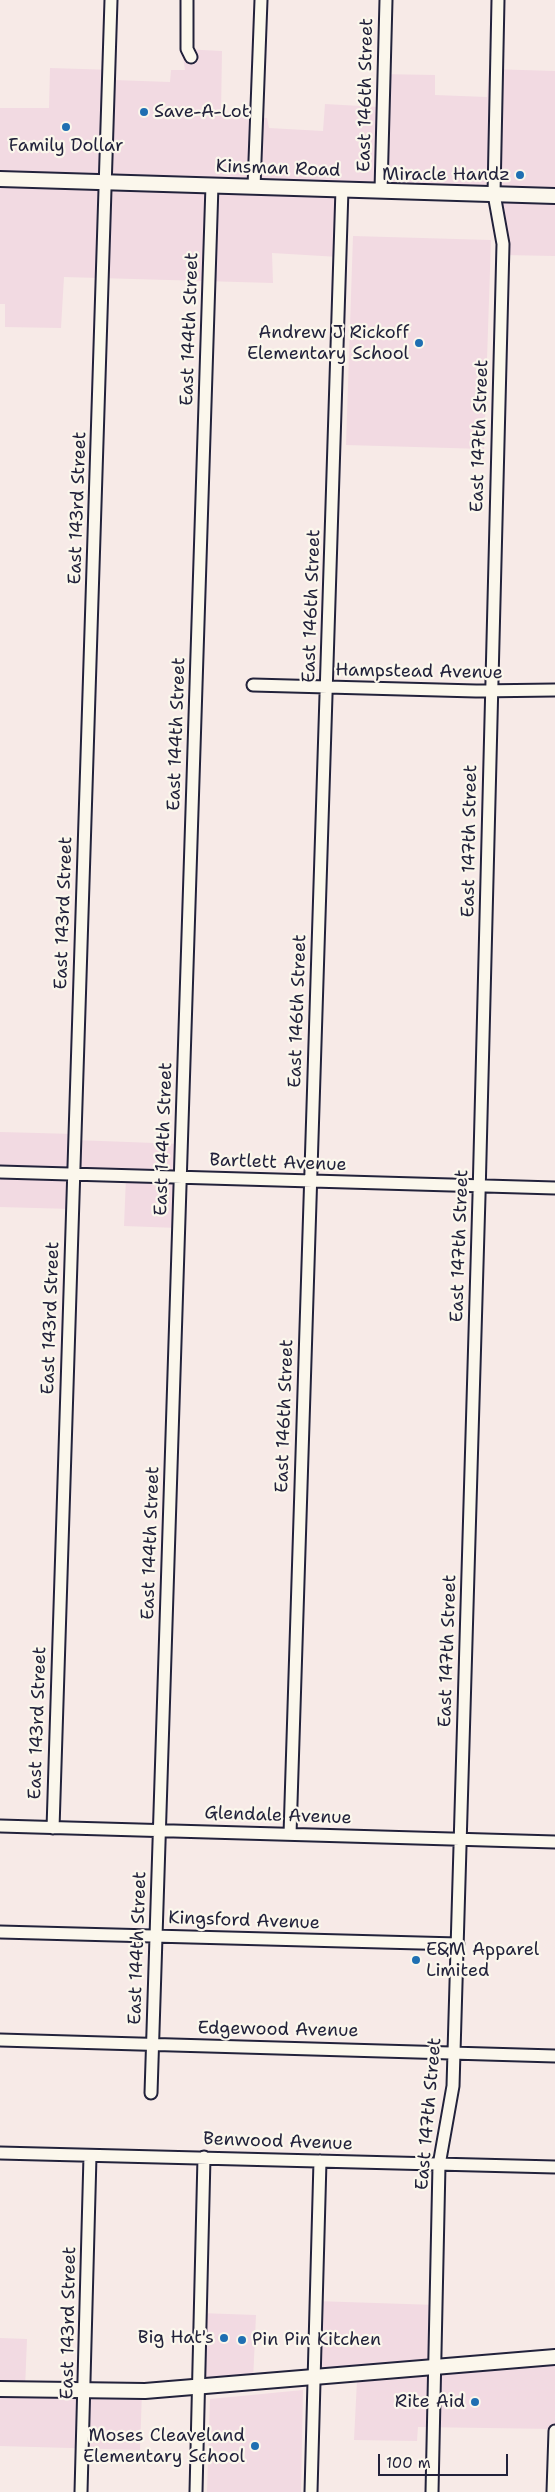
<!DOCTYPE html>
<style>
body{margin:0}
#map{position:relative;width:555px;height:2492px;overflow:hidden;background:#f7eae7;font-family:"Shantell Sans",sans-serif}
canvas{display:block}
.scale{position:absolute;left:378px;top:2454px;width:130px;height:22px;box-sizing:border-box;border:2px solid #22223b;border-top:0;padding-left:6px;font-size:15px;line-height:18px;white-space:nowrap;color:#22223b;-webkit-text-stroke:4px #fbf7ec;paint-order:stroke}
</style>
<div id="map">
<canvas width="555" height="2492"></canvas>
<div class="scale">100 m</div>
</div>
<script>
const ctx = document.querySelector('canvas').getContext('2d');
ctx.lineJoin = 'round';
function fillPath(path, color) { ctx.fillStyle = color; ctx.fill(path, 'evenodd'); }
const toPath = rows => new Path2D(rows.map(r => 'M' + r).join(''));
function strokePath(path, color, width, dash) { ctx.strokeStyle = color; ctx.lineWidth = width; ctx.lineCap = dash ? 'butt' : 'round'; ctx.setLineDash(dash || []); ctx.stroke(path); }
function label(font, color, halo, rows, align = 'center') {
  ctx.font = font + ' "Shantell Sans",sans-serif'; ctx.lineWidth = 4.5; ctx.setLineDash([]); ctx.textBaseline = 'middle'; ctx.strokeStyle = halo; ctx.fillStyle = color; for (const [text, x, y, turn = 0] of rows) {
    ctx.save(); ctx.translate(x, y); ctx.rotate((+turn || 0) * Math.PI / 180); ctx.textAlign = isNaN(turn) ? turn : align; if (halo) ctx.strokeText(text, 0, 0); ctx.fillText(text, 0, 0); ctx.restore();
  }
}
const built = toPath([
 [182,49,222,51,221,114,267,118,269,128,323,131,325,104,379,107,378,74,435,75,435,95,487,97,489,69,555,71,555,256,503,255,493,194,342,189,339,257,272,253,273,283,64,277,61,328,5,327,5,304,0,304,0,108,49,108,50,68,115,70,114,80,170,82,171,70,185,70],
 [353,236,491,240,484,449,346,445],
 [0,1132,75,1134,75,1140,181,1144,178,1228,124,1226,126,1177,73,1175,72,1209,0,1207],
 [315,2301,436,2305,435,2368,555,2357,555,2429,418,2427,417,2441,354,2440,357,2380,313,2386],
 [200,2313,256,2315,253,2381,199,2386],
 [0,2338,27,2339,25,2389,142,2391,140,2450,0,2446],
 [303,2390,301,2492,207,2492,210,2399]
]);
const minor = toPath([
 [187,0,187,49,191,57],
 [254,187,261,0],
 [381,190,386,0],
 [253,685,476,691,555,690],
 [0,1172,555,1188],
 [0,1826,555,1842],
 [53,1828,111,0],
 [290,1834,342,189],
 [0,1932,458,1944],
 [0,2040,555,2056],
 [151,2093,212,185],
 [0,2153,555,2167],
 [81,2492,90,2156],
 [196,2492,204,2157],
 [311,2492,320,2161],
 [432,2492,439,2165,453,2086,479,1196,503,244,494,194,498,0],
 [553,2492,555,2431]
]);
const major = toPath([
 [0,179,555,196],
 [0,2389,145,2391,555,2357]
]);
const markers = [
 [144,112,5,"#1f6fb2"],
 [66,127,5,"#1f6fb2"],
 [520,175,5,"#1f6fb2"],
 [419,343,5,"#1f6fb2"],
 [416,1960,5,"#1f6fb2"],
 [224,2338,5,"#1f6fb2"],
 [242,2340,5,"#1f6fb2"],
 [475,2402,5,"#1f6fb2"],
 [255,2446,5,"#1f6fb2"]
];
const streetNames = [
 ["East 146th Street",366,95,-89],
 ["Kinsman Road",278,169,2],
 ["East 144th Street",190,329,-88],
 ["East 147th Street",480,436,-88],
 ["East 143rd Street",78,508,-88],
 ["East 146th Street",312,606,-88],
 ["Hampstead Avenue",419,672,1],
 ["East 144th Street",177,734,-88],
 ["East 147th Street",470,841,-89],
 ["East 143rd Street",64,913,-88],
 ["East 146th Street",298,1011,-88],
 ["East 144th Street",164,1139,-88],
 ["Bartlett Avenue",278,1163,2],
 ["East 147th Street",460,1246,-88],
 ["East 143rd Street",51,1318,-88],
 ["East 146th Street",285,1416,-88],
 ["East 144th Street",151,1543,-88],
 ["East 147th Street",448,1651,-88],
 ["East 143rd Street",38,1723,-88],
 ["Glendale Avenue",278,1816,2],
 ["Kingsford Avenue",244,1921,2],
 ["East 144th Street",138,1948,-88],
 ["Edgewood Avenue",278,2030,1],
 ["East 147th Street",429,2114,-85],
 ["Benwood Avenue",278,2142,2],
 ["East 143rd Street",69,2323,-89]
];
const poiNames = [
 ["Save-A-Lot",154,112,"left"],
 ["Family Dollar",66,146,"center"],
 ["Miracle Handz",510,175],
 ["Andrew J Rickoff",409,333],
 ["Elementary School",409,354],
 ["E&M Apparel",426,1950,"left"],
 ["Limited",426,1971,"left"],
 ["Big Hat's",214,2338],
 ["Pin Pin Kitchen",252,2340,"left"],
 ["Rite Aid",465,2402],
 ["Moses Cleaveland",245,2436],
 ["Elementary School",245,2457]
];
fillPath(built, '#f2dae2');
strokePath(minor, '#22223b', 15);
strokePath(major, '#22223b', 18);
strokePath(minor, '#fbf7ec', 11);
strokePath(major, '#fbf7ec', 14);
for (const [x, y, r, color] of markers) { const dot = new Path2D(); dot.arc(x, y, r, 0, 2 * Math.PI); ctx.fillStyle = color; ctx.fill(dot); strokePath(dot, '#fbf7ec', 2); }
label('18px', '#22223b', '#fbf7ec', streetNames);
label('18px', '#22223b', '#fbf7ec', poiNames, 'right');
</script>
